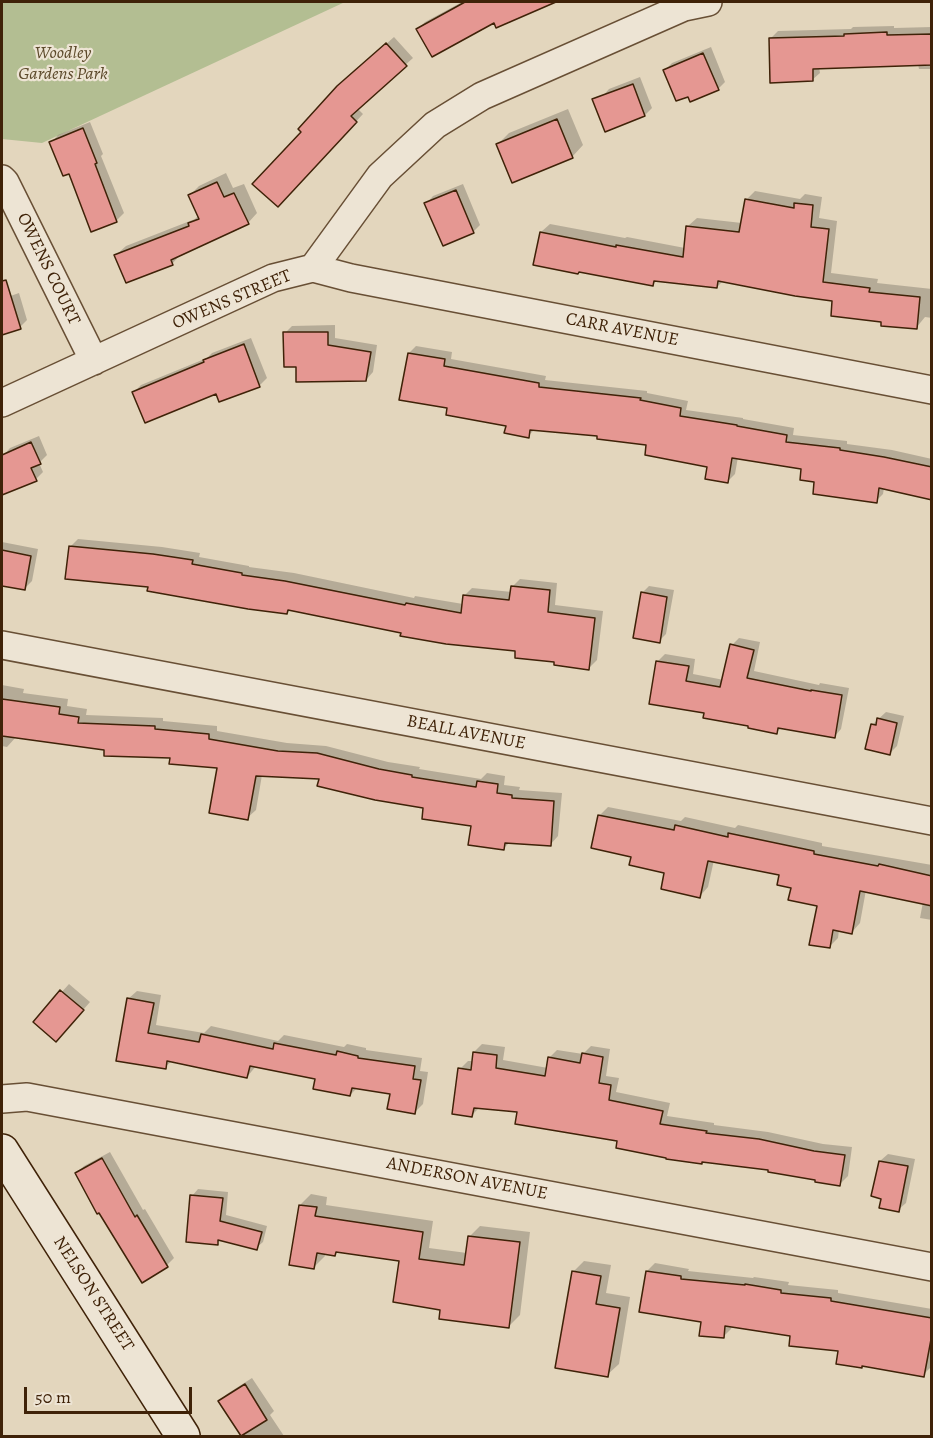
<!DOCTYPE html>
<style>
body{margin:0}
#map{position:relative;width:933px;height:1438px;overflow:hidden;background:#e3d6bd;font-family:Alegreya,serif}
canvas{display:block}
.frame{position:absolute;inset:0;border:3px solid #3f2208;pointer-events:none}
.scale{position:absolute;left:24px;top:1387px;width:168px;height:27px;box-sizing:border-box;border:3px solid #3f2208;border-top:0;padding-left:8px;font-size:18px;line-height:21px;white-space:nowrap;color:#3f2208;-webkit-text-stroke:4px #ede4d4;paint-order:stroke}
</style>
<div id="map">
<canvas width="933" height="1438"></canvas>
<div class="frame"></div>
<div class="scale">50 m</div>
</div>
<script>
const ctx = document.querySelector('canvas').getContext('2d');
ctx.lineJoin = 'round';
function fillPath(path, color) { ctx.fillStyle = color; ctx.fill(path, 'evenodd'); }
const toPath = rows => new Path2D(rows.map(r => 'M' + r).join(''));
function strokePath(path, color, width, dash) { ctx.strokeStyle = color; ctx.lineWidth = width; ctx.lineCap = dash ? 'butt' : 'round'; ctx.setLineDash(dash || []); ctx.stroke(path); }
function label(font, color, halo, rows, align = 'center') {
  ctx.font = font + ' Alegreya,serif'; ctx.lineWidth = 4.5; ctx.setLineDash([]); ctx.textBaseline = 'middle'; ctx.strokeStyle = halo; ctx.fillStyle = color; for (const [text, x, y, turn = 0] of rows) {
    ctx.save(); ctx.translate(x, y); ctx.rotate((+turn || 0) * Math.PI / 180); ctx.textAlign = isNaN(turn) ? turn : align; if (halo) ctx.strokeText(text, 0, 0); ctx.fillText(text, 0, 0); ctx.restore();
  }
}
const green = toPath([
 [2,2,345,2,42,143,2,139]
]);
const shadow = toPath([
 [462,2,465,2,467,6,476,2,536,2,537,4,494,21,418,29,425,22],
 [894,26,894,28,932,27,932,69,919,69,918,64,819,67,820,73,812,80,771,38,778,31,851,29,853,27],
 [394,37,413,58,357,108,363,114,285,198,303,132,347,79],
 [711,47,725,82,718,89,665,70,672,63],
 [640,77,652,108,645,115,602,97,609,89],
 [568,109,583,145,572,157,498,144,509,133],
 [90,122,103,154,101,156,124,213,116,221,70,172,51,143,58,135],
 [226,173,233,188,244,184,257,213,248,223,181,254,172,264,116,255,126,246,195,219,199,215,190,195,199,186],
 [463,184,480,225,473,232,426,204,433,196],
 [755,191,800,199,805,194,822,197,819,218,837,221,831,273,878,279,877,283,932,289,932,318,925,317,916,328,883,320,834,300,724,280,717,287,657,280,652,285,541,232,550,224,625,238,627,237,685,248,688,226,697,218,742,223,746,200],
 [19,293,27,320,20,327,2,333,2,299],
 [335,325,335,338,377,345,373,372,366,380,298,366,285,333,292,326],
 [251,338,267,378,259,386,216,392,134,392,141,385,207,358,212,353],
 [416,346,452,352,451,359,546,376,545,380,647,391,647,393,688,401,686,410,743,418,743,419,794,428,793,435,847,441,847,444,892,450,932,459,932,498,884,488,883,494,876,501,816,480,803,468,738,457,735,474,728,481,709,465,648,444,599,435,535,429,528,436,508,425,449,407,409,353],
 [39,436,47,455,39,463,43,472,36,479,2,494,2,457,10,448],
 [78,539,162,547,200,553,199,557,249,566,249,567,294,573,414,598,415,596,463,604,464,596,472,588,512,592,512,587,520,579,557,583,555,605,603,611,597,660,589,668,556,661,517,649,402,632,291,609,287,613,149,586,70,547],
 [2,542,38,549,32,581,25,588,2,584],
 [649,586,674,590,666,634,659,641,642,593],
 [739,638,760,642,754,671,819,685,820,683,849,688,841,729,834,737,782,727,777,732,706,712,657,662,665,654,695,659,693,674,724,680,732,645],
 [2,685,24,689,23,693,68,699,67,706,87,709,86,715,163,718,163,721,217,726,217,731,287,743,326,746,388,762,420,767,419,769,481,779,487,773,505,776,504,785,520,787,519,790,562,793,558,836,550,845,511,841,504,848,473,825,425,807,321,778,262,775,256,810,247,818,219,767,171,757,16,737,7,747,2,746],
 [886,712,904,716,897,746,890,753,872,725],
 [608,807,681,821,685,817,735,828,738,825,822,843,822,846,932,865,932,920,920,918,923,902,866,890,860,923,852,932,839,930,838,938,829,947,818,905,793,886,780,874,714,860,708,887,700,896,666,872,633,856,599,816],
 [69,984,90,1002,63,1033,35,1022],
 [137,991,161,995,156,1025,204,1033,211,1026,278,1041,284,1035,344,1047,347,1044,366,1048,366,1050,422,1058,420,1071,428,1072,423,1104,415,1112,392,1093,357,1088,350,1095,317,1078,256,1066,247,1077,172,1061,165,1067,128,999],
 [482,1044,505,1047,503,1060,548,1068,549,1058,557,1050,583,1054,591,1046,610,1049,606,1076,619,1078,616,1092,670,1103,667,1116,714,1123,714,1125,768,1132,823,1144,852,1147,848,1176,840,1184,770,1169,704,1160,702,1163,518,1111,480,1107,472,1115,460,1069,468,1061,473,1061,474,1052],
 [110,1152,143,1210,145,1209,174,1258,167,1265,76,1174,84,1166],
 [888,1154,915,1159,906,1203,898,1210,880,1161],
 [198,1189,228,1192,226,1215,267,1226,263,1242,256,1248,222,1239,217,1243,192,1196],
 [311,1194,327,1197,326,1205,433,1221,429,1248,467,1253,469,1237,480,1226,530,1232,520,1315,508,1327,442,1309,400,1260,338,1251,335,1255,325,1253,325,1256,313,1268,300,1205],
 [584,1261,611,1265,606,1293,630,1297,619,1364,607,1375,573,1272],
 [655,1263,689,1269,688,1271,753,1278,754,1277,789,1282,788,1285,838,1290,838,1293,932,1309,931,1367,923,1375,792,1335,732,1326,731,1329,723,1337,702,1321,647,1271],
 [252,1378,274,1411,270,1415,284,1436,243,1436,220,1401,227,1394]
]);
const building = toPath([
 [465,2,556,2,496,28,494,23,432,57,416,29,465,2],
 [887,32,887,35,932,34,932,65,813,69,813,81,770,83,769,38,844,36,844,34,887,32],
 [386,43,407,66,351,116,357,122,278,207,252,184,301,132,298,129,337,86,386,43],
 [703,53,719,90,690,102,688,97,676,101,663,70,703,53],
 [633,84,645,116,605,132,592,99,633,84],
 [557,119,573,158,512,183,496,144,557,119],
 [83,128,97,163,95,164,117,222,91,232,69,174,63,176,49,142,83,128],
 [217,182,224,197,234,193,249,224,171,260,173,265,126,283,114,255,189,226,188,223,199,219,188,195,217,182],
 [456,190,474,233,443,246,424,203,456,190],
 [745,199,794,208,794,203,813,205,811,227,829,229,823,282,870,288,869,292,920,297,917,329,881,326,881,322,831,316,832,301,795,296,718,281,717,288,654,281,653,286,579,272,578,274,533,265,540,232,616,247,616,245,683,257,686,226,739,232,745,199],
 [6,280,21,329,2,335,2,281,6,280],
 [283,332,328,332,328,345,371,352,366,381,296,382,296,367,284,367,283,332],
 [244,344,260,387,219,402,216,394,145,423,132,392,204,362,203,360,244,344],
 [408,353,445,359,444,366,539,383,539,387,641,398,640,400,681,408,680,416,737,425,737,426,787,435,786,442,840,448,840,450,884,457,932,467,932,500,879,488,877,503,813,494,814,482,800,480,801,469,732,458,728,483,705,479,707,467,645,455,646,445,597,439,597,436,530,430,529,438,504,433,506,426,446,415,447,408,399,400,408,353],
 [31,442,41,464,31,468,37,481,2,495,2,455,31,442],
 [69,546,153,554,193,560,192,564,242,573,242,575,285,581,405,605,406,603,461,613,463,595,509,600,511,586,550,590,548,612,595,618,589,670,554,665,554,662,515,658,515,651,446,644,400,636,401,633,288,610,287,614,248,609,147,591,148,587,65,579,69,546],
 [2,550,31,556,25,590,2,586,2,550],
 [641,592,667,597,660,643,633,638,641,592],
 [730,644,754,650,747,678,811,691,811,690,842,695,835,738,778,728,777,734,748,728,748,726,703,718,704,713,649,704,656,661,689,666,686,681,720,687,730,644],
 [2,699,60,707,59,714,79,717,78,723,155,726,155,729,209,734,209,739,278,751,317,753,379,769,412,775,412,777,476,787,477,781,498,784,497,793,512,795,512,798,554,801,551,846,505,843,504,850,468,845,471,826,422,819,423,808,375,800,317,786,319,779,256,776,248,820,209,813,217,768,169,764,170,758,104,756,104,750,2,736,2,699],
 [877,718,897,723,890,755,865,749,871,724,876,725,877,718],
 [598,815,674,830,675,825,728,837,728,833,814,851,814,854,878,866,879,864,932,876,932,906,860,891,852,934,833,930,830,948,809,945,817,906,788,900,791,888,777,885,779,875,708,861,700,898,661,889,664,873,629,865,631,857,591,848,598,815],
 [60,990,84,1010,56,1042,33,1022,60,990],
 [127,998,154,1003,148,1033,199,1042,201,1034,273,1049,274,1043,336,1055,337,1051,358,1056,358,1058,415,1066,413,1079,421,1080,415,1114,387,1109,390,1094,352,1088,350,1096,313,1089,315,1079,250,1066,247,1078,167,1061,166,1069,116,1061,127,998],
 [473,1052,497,1055,496,1068,545,1076,548,1057,580,1063,582,1053,603,1057,599,1083,611,1085,609,1100,663,1111,660,1124,707,1131,706,1133,759,1139,814,1151,845,1155,840,1186,815,1182,815,1180,768,1172,768,1170,702,1162,702,1164,666,1159,666,1158,616,1148,617,1141,515,1124,517,1112,474,1108,472,1117,452,1114,458,1068,471,1070,473,1052],
 [102,1158,135,1217,137,1215,168,1267,142,1283,99,1213,97,1214,75,1173,102,1158],
 [879,1161,908,1166,899,1212,879,1208,881,1199,871,1196,879,1161],
 [190,1195,223,1198,220,1221,262,1232,257,1250,218,1240,218,1245,186,1242,190,1195],
 [299,1205,317,1207,315,1216,423,1232,419,1259,464,1265,468,1236,520,1242,509,1328,439,1319,440,1310,393,1302,399,1261,336,1252,335,1256,317,1253,314,1269,289,1265,299,1205],
 [572,1271,601,1276,596,1304,620,1308,608,1377,555,1368,572,1271],
 [646,1271,681,1276,681,1279,745,1285,745,1284,781,1290,781,1293,831,1298,831,1301,932,1318,932,1334,924,1377,862,1366,862,1368,836,1364,838,1351,789,1346,790,1336,725,1326,724,1338,699,1336,701,1322,639,1312,646,1271],
 [245,1384,267,1420,241,1436,218,1401,245,1384]
]);
const street = toPath([
 [2,179,5,182,94,361],
 [313,268,351,278,932,390],
 [2,403,273,278,313,268,380,176,435,125,482,96,684,7,708,2],
 [2,645,932,821],
 [2,1099,27,1097,932,1267]
]);
const secondary = toPath([
 [2,1151,183,1436]
]);
const parkNames = [
 ["Woodley",63,54],
 ["Gardens Park",63,75]
];
const streetNames = [
 ["OWENS COURT",48,269,64],
 ["OWENS STREET",232,300,-23],
 ["CARR AVENUE",622,330,11],
 ["BEALL AVENUE",466,733,11],
 ["ANDERSON AVENUE",467,1179,11],
 ["NELSON STREET",93,1294,57]
];
fillPath(green, '#b3be92');
fillPath(shadow, '#0003');
fillPath(building, '#e59792');
strokePath(building, '#3f2208', 1.5);
strokePath(street, '#684f35', 30);
strokePath(secondary, '#3f2208', 36);
strokePath(street, '#ede4d4', 27);
strokePath(secondary, '#ede4d4', 33);
label('italic 18px', '#5c492a', '#ede4d4', parkNames);
label('18px', '#3f2208', '#ede4d4', streetNames);
</script>
